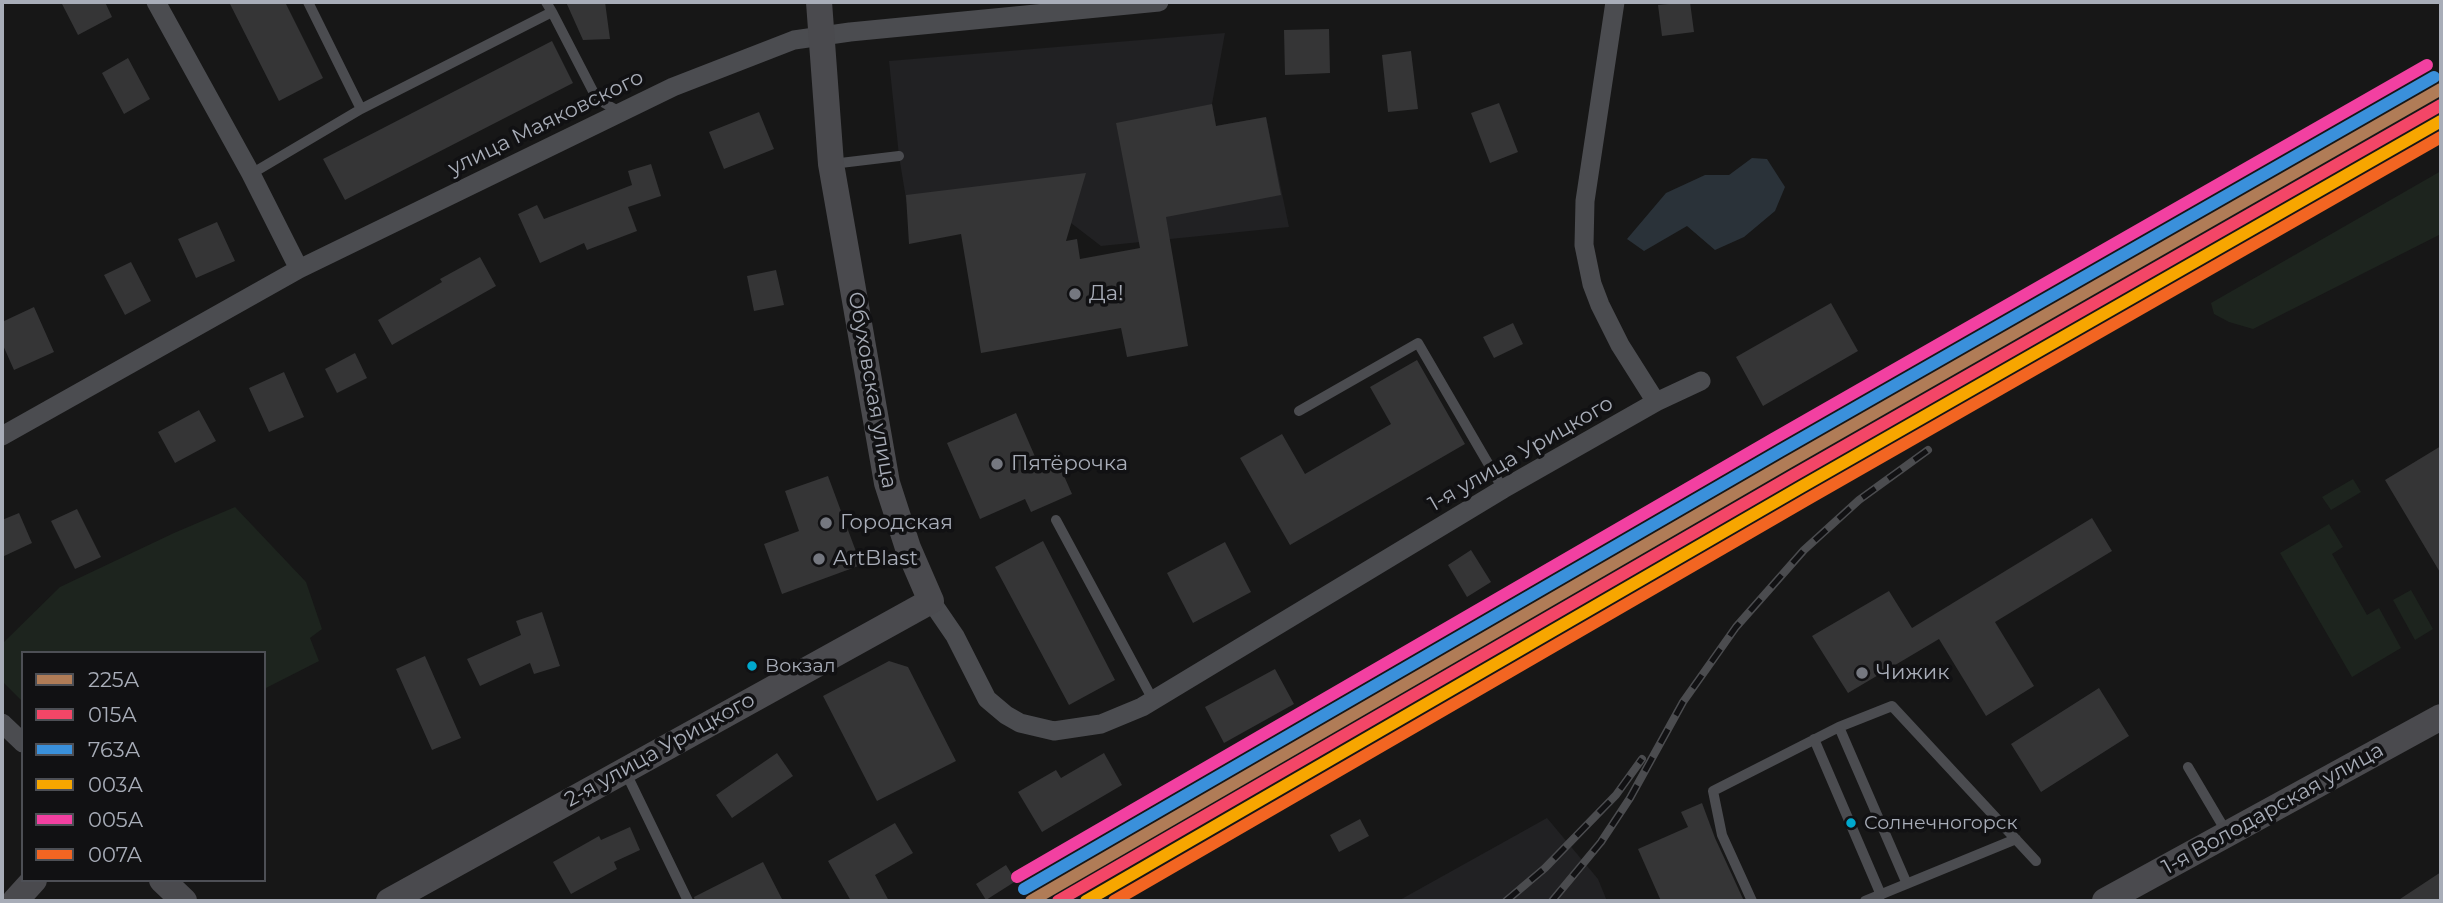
<!DOCTYPE html>
<meta charset="utf-8">
<style>
body{margin:0}
#map{position:relative;width:2443px;height:903px;overflow:hidden;background:#171717;font-family:Montserrat,sans-serif}
canvas{display:block}
.frame{position:absolute;inset:0;border:4px solid #a8adb8;pointer-events:none}
.legend{position:absolute;left:21px;top:651px;width:245px;height:231px;box-sizing:border-box;background:#111113;border:2px solid #4d4f55;margin:0;padding:9px 12px;list-style:none;font-size:21px;color:#a8adb8}
.legend li{display:flex;align-items:center;gap:14px;height:35px}
.legend b{width:35px;border:2px solid #4d4f55}
</style>
<div id="map">
<canvas width="2443" height="903"></canvas>
<div class="frame"></div>
<ul class="legend">
<li><b style="height:9px;background:#b07c57"></b>225А</li>
<li><b style="height:9px;background:#f34667"></b>015А</li>
<li><b style="height:9px;background:#3a90db"></b>763А</li>
<li><b style="height:9px;background:#f7a600"></b>003А</li>
<li><b style="height:9px;background:#f240a1"></b>005А</li>
<li><b style="height:9px;background:#f26522"></b>007А</li>
</ul>
</div>
<script>
const ctx = document.querySelector('canvas').getContext('2d');
ctx.lineJoin = 'round';
function fillPath(path, color) { ctx.fillStyle = color; ctx.fill(path, 'evenodd'); }
const toPath = rows => new Path2D(rows.map(r => 'M' + r).join(''));
function strokePath(path, color, width, dash) { ctx.strokeStyle = color; ctx.lineWidth = width; ctx.lineCap = dash ? 'butt' : 'round'; ctx.setLineDash(dash || []); ctx.stroke(path); }
function label(font, color, halo, rows, align = 'center') {
  ctx.font = font + ' Montserrat,sans-serif'; ctx.lineWidth = 7; ctx.setLineDash([]); ctx.textBaseline = 'middle'; ctx.strokeStyle = halo; ctx.fillStyle = color; for (const [text, x, y, turn = 0] of rows) {
    ctx.save(); ctx.translate(x, y); ctx.rotate((+turn || 0) * Math.PI / 180); ctx.textAlign = isNaN(turn) ? turn : align; if (halo) ctx.strokeText(text, 0, 0); ctx.fillText(text, 0, 0); ctx.restore();
  }
}
const built = toPath([
 [1225,33,1212,104,1216,126,1266,117,1289,227,1101,246,1071,223,908,211,899,156,889,61],
 [1547,818,1598,879,1607,901,1398,901]
]);
const green = toPath([
 [2441,171,2441,234,2253,329,2229,322,2214,314,2211,303],
 [2353,479,2361,492,2331,510,2322,497],
 [235,507,306,582,322,629,310,638,319,661,264,689,264,653,23,653,23,702,2,681,2,644,60,587,174,533],
 [2329,524,2343,547,2332,554,2367,615,2379,608,2401,648,2352,677,2280,553],
 [2411,590,2433,629,2415,640,2393,600]
]);
const water = toPath([
 [1752,158,1767,159,1785,187,1775,211,1744,237,1715,250,1687,226,1644,251,1627,239,1666,193,1705,175,1729,175]
]);
const building = toPath([
 [61,2,105,2,112,17,78,35],
 [229,2,285,2,323,78,279,101],
 [566,2,605,2,610,39,583,40],
 [1690,2,1694,32,1662,36,1658,5],
 [1329,29,1330,73,1285,75,1284,30],
 [552,41,573,83,345,200,323,159],
 [1411,51,1418,109,1388,112,1382,55],
 [128,58,150,99,124,114,102,73],
 [1499,103,1518,152,1490,163,1471,113],
 [1212,104,1216,126,1266,117,1281,195,1166,217,1188,346,1127,357,1121,328,981,353,961,234,909,244,906,195,1086,173,1066,241,1077,239,1080,259,1140,248,1116,123],
 [759,112,774,149,724,169,709,132],
 [651,164,661,196,628,207,637,231,587,250,584,243,540,263,518,214,537,205,544,219,632,185,628,171],
 [217,222,235,261,196,278,178,239],
 [480,257,496,286,392,345,378,320,442,282,440,279],
 [131,262,151,301,125,315,104,275],
 [776,270,784,305,754,311,747,276],
 [1831,303,1858,351,1763,406,1736,357],
 [34,307,54,352,14,370,2,343,2,322],
 [1513,323,1523,344,1494,358,1483,337],
 [355,353,367,378,337,393,325,369],
 [1417,360,1465,444,1290,545,1240,458,1282,434,1305,474,1391,424,1370,387],
 [284,372,304,417,269,432,249,388],
 [199,410,216,441,175,463,158,432],
 [1016,413,1040,468,1057,460,1072,494,1031,512,1025,499,980,519,947,443],
 [2441,446,2441,574,2385,480],
 [828,476,861,565,782,594,764,544,799,531,785,491],
 [77,509,101,557,75,569,51,521],
 [19,513,32,543,2,557,2,520],
 [2092,518,2112,551,1995,622,2034,686,1986,716,1939,639,1848,693,1812,636,1889,591,1912,628],
 [1043,541,1115,680,1069,705,995,567],
 [1225,542,1251,592,1193,623,1167,573],
 [1471,550,1491,582,1467,597,1448,565],
 [542,612,560,666,534,674,530,663,480,686,467,659,521,635,516,621],
 [425,656,461,738,432,750,396,669],
 [889,661,908,667,956,761,877,801,823,696],
 [1275,669,1294,704,1224,743,1205,707],
 [2099,688,2129,736,2041,792,2011,744],
 [777,753,793,776,732,818,716,795],
 [1104,753,1122,785,1042,832,1018,792,1056,770,1061,778],
 [1702,803,1715,838,1744,901,1661,901,1638,849,1688,827,1681,812],
 [1360,819,1369,836,1339,852,1330,835],
 [895,823,913,853,875,875,889,901,851,901,828,861],
 [630,827,640,850,614,862,617,869,571,894,553,862,599,836,601,840],
 [763,862,783,901,695,901,694,897],
 [1006,865,1016,881,986,900,976,884],
 [2441,872,2441,901,2397,901]
]);
const lane = toPath([
 [308,2,361,109],
 [546,2,552,12],
 [832,164,899,156],
 [251,174,361,109,552,12,597,99,620,112],
 [1299,411,1418,343,1503,489],
 [1056,520,1153,700],
 [1839,727,1907,884],
 [1814,739,1881,895],
 [2188,767,2227,833],
 [626,773,688,901],
 [1752,901,1722,835,1713,791,1839,727,1892,706,2036,861],
 [1865,901,2016,839]
]);
const street = toPath([
 [156,2,251,174,299,269],
 [1656,402,1701,381],
 [2,436,299,269,673,87,794,40,850,32,1159,2],
 [931,601,955,636,987,699,1006,715,1020,723,1054,731,1101,724,1142,707,1503,489,1656,402,1620,345,1600,305,1592,284,1584,245,1585,201,1615,2],
 [2,723,23,743]
]);
const secondary = toPath([
 [162,880,184,901],
 [15,901,34,880],
 [389,901,931,601,908,548,887,483,831,164,819,2],
 [2105,901,2441,717]
]);
const rail = toPath([
 [1506,901,1545,868,1616,795,1642,759],
 [1552,901,1601,842,1630,798,1683,702,1736,627,1804,550,1859,500,1928,450]
]);
const rail1 = toPath([
 [1031,901,1787,463,2441,89]
]);
const rail2 = toPath([
 [1058,901,1794,475,2441,105]
]);
const rail3 = toPath([
 [1024,889,1780,451,2434,77]
]);
const rail4 = toPath([
 [1086,901,1801,487,2441,121]
]);
const rail5 = toPath([
 [1017,877,1773,439,2427,65]
]);
const rail6 = toPath([
 [1114,901,1808,499,2441,137]
]);
const markers = [
 [1075,294,7,"#757880"],
 [997,464,7,"#757880"],
 [826,523,7,"#757880"],
 [819,559,7,"#757880"],
 [752,666,6,"#00a9ce"],
 [1862,673,7,"#757880"],
 [1851,823,6,"#00a9ce"]
];
const busNames = [
 ["Вокзал",765,666],
 ["Солнечногорск",1864,823]
];
const streetNames = [
 ["улица Маяковского",546,123,-26],
 ["Обуховская улица",872,390,80],
 ["1-я улица Урицкого",1521,454,-30],
 ["2-я улица Урицкого",660,750,-29],
 ["1-я Володарская улица",2273,809,-29]
];
const poiNames = [
 ["Да!",1089,294],
 ["Пятёрочка",1011,464],
 ["Городская",840,523],
 ["ArtBlast",833,559],
 ["Чижик",1876,673]
];
fillPath(built, '#212123');
fillPath(green, '#1d241e');
fillPath(water, '#2a3239');
fillPath(building, '#353536');
strokePath(lane, '#4b4c50', 10);
strokePath(street, '#4b4c50', 19);
strokePath(secondary, '#4a4a4e', 26);
strokePath(rail, '#4b4c4f', 8);
strokePath(rail, '#111113', 5, [16]);
strokePath(rail1, '#b07c57', 12);
strokePath(rail2, '#f34667', 12);
strokePath(rail3, '#3a90db', 12);
strokePath(rail4, '#f7a600', 12);
strokePath(rail5, '#f240a1', 12);
strokePath(rail6, '#f26522', 12);
for (const [x, y, r, color] of markers) { const dot = new Path2D(); dot.arc(x, y, r, 0, 2 * Math.PI); ctx.fillStyle = color; ctx.fill(dot); strokePath(dot, '#111113', 2.5); }
label('19px', '#a8adb8', '#111113', busNames, 'left');
label('21px', '#a8adb8', '#111113', streetNames);
label('21px', '#a8adb8', '#111113', poiNames, 'left');
</script>
